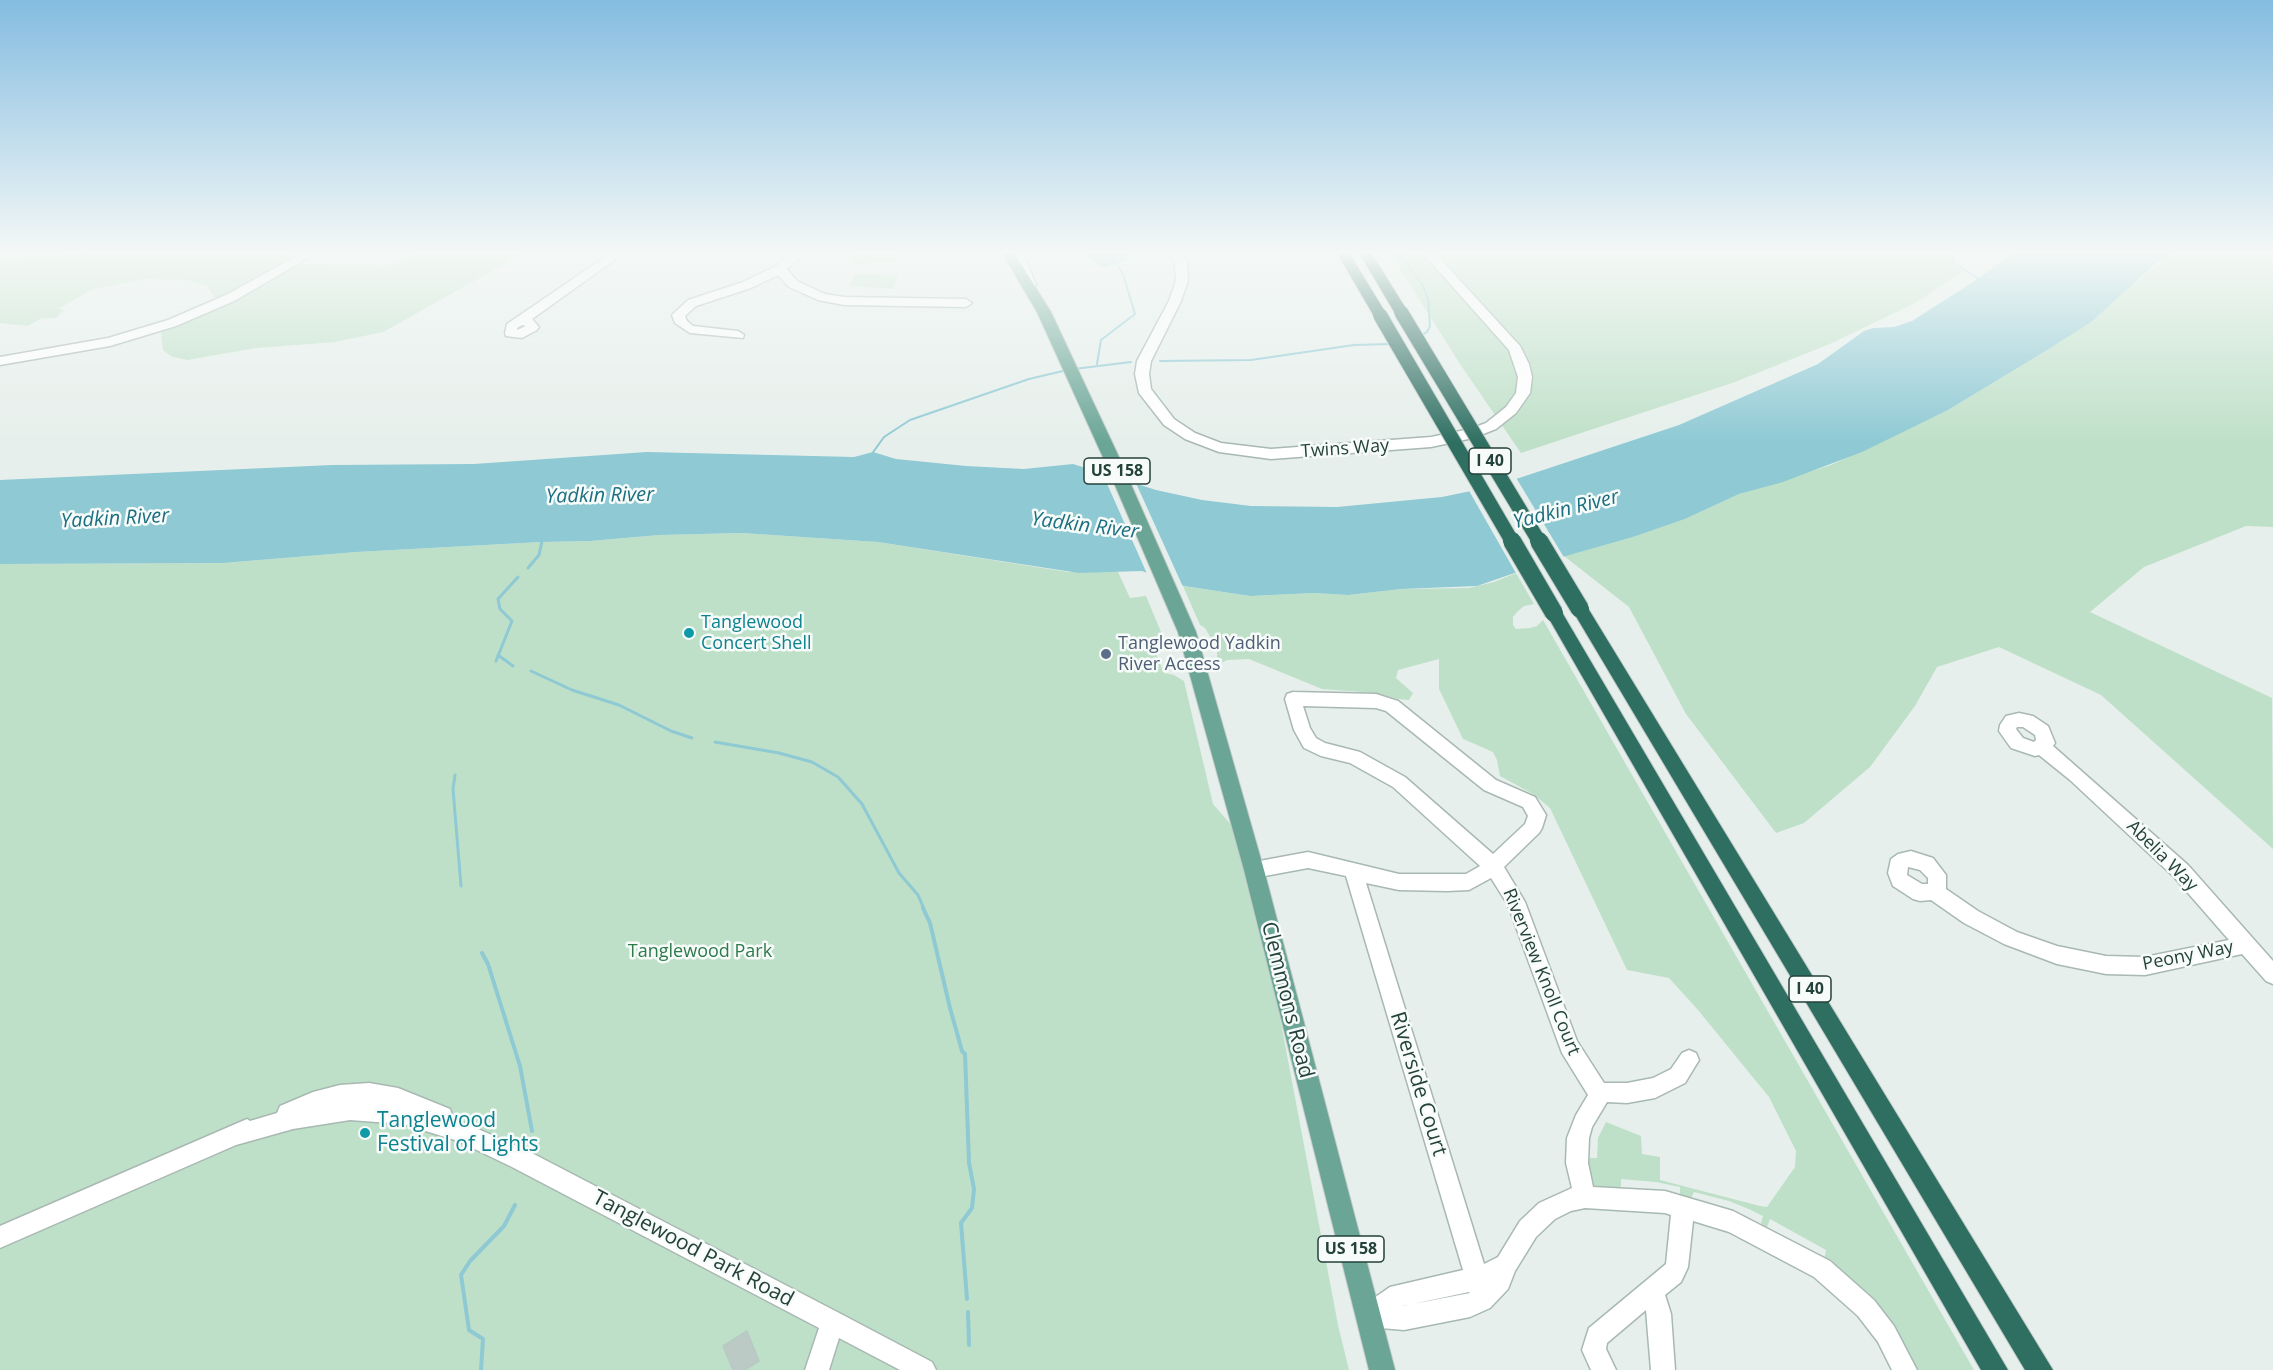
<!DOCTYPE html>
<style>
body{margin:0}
canvas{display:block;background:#e6efeb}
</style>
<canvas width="2273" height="1370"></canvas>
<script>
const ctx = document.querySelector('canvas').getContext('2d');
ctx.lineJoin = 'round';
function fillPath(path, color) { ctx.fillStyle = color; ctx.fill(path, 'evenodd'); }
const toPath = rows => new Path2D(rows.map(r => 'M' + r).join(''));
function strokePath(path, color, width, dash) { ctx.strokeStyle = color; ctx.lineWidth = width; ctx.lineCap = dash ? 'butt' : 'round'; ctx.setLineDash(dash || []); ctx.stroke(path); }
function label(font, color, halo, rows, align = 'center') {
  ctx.font = font + ' "Open Sans",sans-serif'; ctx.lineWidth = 5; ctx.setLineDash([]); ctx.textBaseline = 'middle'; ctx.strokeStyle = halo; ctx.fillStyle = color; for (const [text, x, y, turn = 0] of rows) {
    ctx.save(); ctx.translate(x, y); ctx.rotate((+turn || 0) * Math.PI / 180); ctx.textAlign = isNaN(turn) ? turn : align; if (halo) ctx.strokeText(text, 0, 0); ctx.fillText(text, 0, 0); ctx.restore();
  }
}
const green = toPath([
 [118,251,293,251,298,264,389,266,424,251,528,251,383,332,335,342,256,348,187,360,172,357,163,350,161,333,164,324,215,299,207,286,187,280,147,279,93,289,58,309,64,310,56,318,42,318,28,326,0,323,0,259],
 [856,251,905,251,901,259,897,259,896,263,870,263,869,265,852,263],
 [1389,251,1956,251,1952,259,1956,266,1964,271,1915,303,1832,343,1735,382,1521,453,1460,364],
 [2176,251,2273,251,2273,527,2246,526,2144,567,2090,612,2272,698,2273,849,2101,695,1999,647,1937,667,1915,706,1870,767,1804,823,1776,833,1686,714,1629,607,1564,556,1633,537,1685,519,1739,494,1831,465,1948,410,2044,352],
 [855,274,898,276,893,289,850,286],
 [742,533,878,542,1068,572,1118,572,1130,598,1146,596,1166,644,1154,649,1164,673,1174,675,1184,681,1213,804,1247,843,1338,1325,1349,1370,0,1370,0,564,223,563,356,552,541,542,590,541,659,535],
 [1516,573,1534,604,1524,606,1517,612,1513,617,1513,625,1516,629,1530,628,1537,626,1543,620,1974,1370,1914,1370,1824,1261,1826,1250,1770,1219,1767,1227,1765,1227,1761,1223,1763,1216,1751,1210,1729,1201,1694,1192,1691,1198,1685,1197,1680,1194,1680,1187,1656,1182,1621,1179,1621,1186,1616,1190,1595,1187,1589,1178,1586,1161,1591,1158,1597,1158,1598,1138,1606,1122,1641,1136,1642,1154,1660,1157,1660,1180,1760,1206,1767,1207,1795,1167,1796,1151,1769,1097,1698,1010,1669,978,1627,970,1550,808,1533,794,1500,776,1497,760,1493,752,1463,739,1439,689,1439,659,1398,670,1396,678,1413,693,1409,700,1398,699,1376,693,1322,689,1249,659,1227,660,1217,665,1217,648,1205,628,1200,625,1183,586,1250,596,1314,593,1348,595,1401,589,1469,588,1494,582]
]);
const water = toPath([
 [1080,251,1135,251,1128,259,1103,268],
 [2016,251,2176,251,2154,265,2091,322,2044,352,1948,410,1862,452,1783,482,1739,494,1685,519,1633,537,1555,559,1477,586,1401,589,1348,595,1314,593,1250,596,1184,586,1142,571,1079,573,878,542,742,533,659,535,590,541,541,542,356,552,223,563,0,564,0,480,332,465,474,464,647,452,854,457,873,452,896,459,966,466,1024,469,1073,464,1156,490,1202,500,1251,506,1337,507,1442,497,1495,486,1679,425,1818,364,1864,331,1873,328,1894,327,1912,321,1970,284]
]);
const pier = toPath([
 [1100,468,1135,481,1184,589,1148,576],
 [1515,476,1565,559,1517,575,1468,489]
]);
const streamFar2 = toPath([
 [1398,251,1422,284,1428,299,1430,326,1427,332,1420,336],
 [1956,251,1952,262,1979,279],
 [1160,361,1251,360,1354,345,1390,344],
 [1097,364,1101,340,1135,314,1123,274,1116,263],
 [1074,369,1131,362],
 [871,455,884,437,910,420,1029,379,1067,370],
 [541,543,542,539]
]);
const streamFar1 = toPath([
 [528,568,539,555,542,541],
 [498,655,513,666],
 [496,661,512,621,500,609,498,599,518,577],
 [531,671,572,690,619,705,671,731,692,738],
 [715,742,779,753,812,762,838,777,862,804,899,873,918,895,924,909],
 [455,775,453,789,461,886]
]);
const stream = toPath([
 [923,908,930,923,950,1008,962,1051,965,1054,969,1163,974,1189,972,1208,961,1223,967,1299],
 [482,953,488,964,520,1066,532,1131],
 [968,1312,969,1345],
 [481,1370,483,1339,469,1330,461,1275,470,1261,504,1226,515,1205]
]);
const building = toPath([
 [747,1331,759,1361,745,1370,733,1370,723,1346,747,1331]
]);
const minor = toPath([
 [306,251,320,251,234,301,176,326,110,346,0,365,0,357,108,338,168,320,226,295,306,251],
 [614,251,627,251,532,319,539,327,537,330,522,338,506,336,505,333,507,324,614,251],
 [522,325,526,326,517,330,517,328,522,325],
 [793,251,806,251,787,269,797,281,825,294,844,297,966,299,972,303,966,307,844,305,818,300,789,287,778,275,751,288,696,306,685,316,687,321,693,326,738,331,744,335,743,338,690,333,675,323,672,315,688,300,743,282,776,266,793,251],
 [1010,251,1022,251,1036,285,1034,288,1026,288,1024,285,1010,251],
 [1169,251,1181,251,1187,263,1188,281,1181,301,1151,361,1149,374,1151,389,1174,419,1195,433,1221,443,1271,449,1431,437,1470,429,1486,423,1506,407,1516,393,1518,377,1509,350,1421,251,1433,251,1520,346,1529,364,1532,377,1530,393,1516,413,1496,429,1473,438,1431,447,1271,459,1219,452,1185,439,1164,425,1139,393,1135,374,1137,361,1169,301,1176,281,1175,263,1169,251],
 [1293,692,1376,694,1398,701,1496,780,1535,797,1546,815,1542,828,1539,833,1504,867,1525,902,1577,1041,1604,1083,1627,1083,1653,1078,1671,1069,1682,1053,1689,1050,1696,1053,1699,1060,1685,1083,1655,1098,1627,1103,1607,1102,1592,1127,1589,1138,1588,1163,1593,1187,1665,1191,1733,1211,1830,1261,1874,1300,1894,1326,1917,1370,1892,1370,1878,1342,1858,1316,1814,1277,1729,1232,1693,1221,1688,1267,1681,1282,1665,1295,1671,1314,1675,1370,1651,1370,1646,1310,1607,1343,1606,1349,1616,1370,1591,1370,1582,1350,1589,1328,1666,1264,1671,1215,1665,1213,1585,1208,1571,1211,1555,1219,1536,1237,1515,1271,1508,1289,1490,1308,1470,1317,1404,1330,1369,1327,1361,1323,1357,1315,1361,1307,1390,1287,1463,1270,1346,876,1308,868,1254,878,1247,876,1245,870,1247,864,1254,862,1308,852,1399,874,1466,874,1480,866,1393,787,1350,763,1321,756,1304,748,1294,730,1285,699,1287,694,1293,692],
 [1303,706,1376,708,1386,711,1484,790,1523,807,1528,816,1525,824,1493,854,1405,777,1360,752,1325,743,1316,738,1310,728,1303,706],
 [1491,878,1508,905,1562,1053,1588,1095,1576,1115,1567,1138,1566,1163,1572,1188,1539,1203,1520,1221,1498,1257,1484,1264,1366,883,1399,890,1447,891,1469,890,1491,878],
 [1469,1292,1470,1293,1402,1306,1403,1306,1469,1292],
 [2019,713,2033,716,2048,726,2055,743,2053,746,2188,865,2273,961,2273,984,2266,981,2242,954,2145,975,2106,974,2057,964,2004,944,1964,923,1931,900,1920,901,1913,899,1893,886,1888,873,1891,859,1898,854,1911,851,1933,858,1946,875,1946,889,1978,911,2017,932,2057,946,2106,956,2145,957,2229,940,2174,877,2070,780,2039,755,2035,756,2011,748,1999,731,2000,725,2006,716,2019,713],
 [2023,727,2035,735,2036,740,2034,742,2023,738,2016,729,2017,727,2023,727],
 [1908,867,1920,870,1928,878,1928,884,1922,884,1907,875,1908,867],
 [369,1083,398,1088,450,1109,453,1118,528,1151,841,1314,932,1362,936,1370,900,1370,839,1338,829,1370,805,1370,819,1328,512,1167,458,1141,403,1124,350,1120,293,1129,236,1145,0,1248,0,1226,247,1119,250,1121,277,1113,280,1106,313,1092,340,1085,369,1083]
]);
const major = toPath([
 [1001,251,1013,251,1051,312,1118,455,1196,632,1264,870,1395,1370,1369,1370,1244,870,1178,632,1102,455,1037,312,1001,251]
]);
const highway = toPath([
 [1336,251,1348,251,1387,315,1385,318,1375,318,1336,251],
 [1358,251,1370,251,1408,312,1406,315,1396,315,1358,251],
 [1580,603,1586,605,2053,1370,2025,1370,1574,613,1571,609,1574,605,1580,603],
 [1554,607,1560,609,2008,1370,1981,1370,1548,617,1545,613,1548,609,1554,607]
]);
const highwayBridgeFar1 = toPath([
 [1401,312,1540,543],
 [1380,315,1513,543]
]);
const highwayBridge = toPath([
 [1512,541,1554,613],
 [1539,541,1580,609]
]);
const markers = [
 [689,633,6,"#0f9aa8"],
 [1106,654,6,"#5c6f8a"],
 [365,1133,6,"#0f9aa8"]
];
const shields = [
 [1490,461,42],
 [1117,471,66],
 [1810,989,42],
 [1351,1249,66]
];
const shieldNames = [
 ["I 40",1490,461],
 ["US 158",1117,471],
 ["I 40",1810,989],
 ["US 158",1351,1249]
];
const streetNames = [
 ["Twins Way",1345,449,-4],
 ["Abelia Way",2162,856,45],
 ["Peony Way",2188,956,-11],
 ["Riverview Knoll Court",1541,972,68]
];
const cultureNames = [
 ["Tanglewood",701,623],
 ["Concert Shell",701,644]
];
const serviceNames = [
 ["Tanglewood Yadkin",1118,644],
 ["River Access",1118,665]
];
const parkNames = [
 ["Tanglewood Park",700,952]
];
const waterNames = [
 ["Yadkin River",600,496,-1],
 ["Yadkin River",1566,510,-14],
 ["Yadkin River",115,519,-3],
 ["Yadkin River",1085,526,7]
];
const nearStreetnames = [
 ["Clemmons Road",1287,1000,76],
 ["Riverside Court",1418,1084,73],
 ["Tanglewood Park Road",693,1249,28]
];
const nearCulturenames = [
 ["Tanglewood",377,1121],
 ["Festival of Lights",377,1145]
];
fillPath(green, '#bfe0c8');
fillPath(water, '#8ec9d4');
fillPath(pier, '#e6efeb');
strokePath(streamFar2, '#8ec9d4', 2);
strokePath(streamFar1, '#8ec9d4', 3);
strokePath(stream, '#8ec9d4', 4);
fillPath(building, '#bbcac4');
strokePath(building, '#b8c9c2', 1.5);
strokePath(minor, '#a8b8b2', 3);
strokePath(major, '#c2cac8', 2);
strokePath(highway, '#c2cac8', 2);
fillPath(minor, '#fff');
fillPath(major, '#6aa596');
fillPath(highway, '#2f6f62');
strokePath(highwayBridgeFar1, '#c2cac8', 16, []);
strokePath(highwayBridge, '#c2cac8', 20, []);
strokePath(highwayBridgeFar1, '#2f6f62', 14);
strokePath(highwayBridge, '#2f6f62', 18);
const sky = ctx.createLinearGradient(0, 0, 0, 443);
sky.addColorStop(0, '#84bce0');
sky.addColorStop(0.57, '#f4f8f6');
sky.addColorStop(1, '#f4f8f600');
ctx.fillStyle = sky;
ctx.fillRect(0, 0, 2273, 443);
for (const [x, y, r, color] of markers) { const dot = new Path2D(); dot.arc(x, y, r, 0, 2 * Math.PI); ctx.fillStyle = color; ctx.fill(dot); strokePath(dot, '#f7fbf9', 2); }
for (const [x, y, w] of shields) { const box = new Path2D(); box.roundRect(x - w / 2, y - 13, w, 26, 4.5); ctx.fillStyle = '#f7fbf9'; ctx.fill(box); strokePath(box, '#24423a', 1.5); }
label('bold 16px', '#24423a', null, shieldNames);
label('18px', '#24423a', '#f7fbf9', streetNames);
label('18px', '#0d838f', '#f7fbf9', cultureNames, 'left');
label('18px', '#4e5e75', '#f7fbf9', serviceNames, 'left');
label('18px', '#2d7a4b', '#f7fbf9', parkNames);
label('italic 20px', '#1c6f80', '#f7fbf9', waterNames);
label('21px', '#24423a', '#f7fbf9', nearStreetnames);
label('21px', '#0d838f', '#f7fbf9', nearCulturenames, 'left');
</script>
